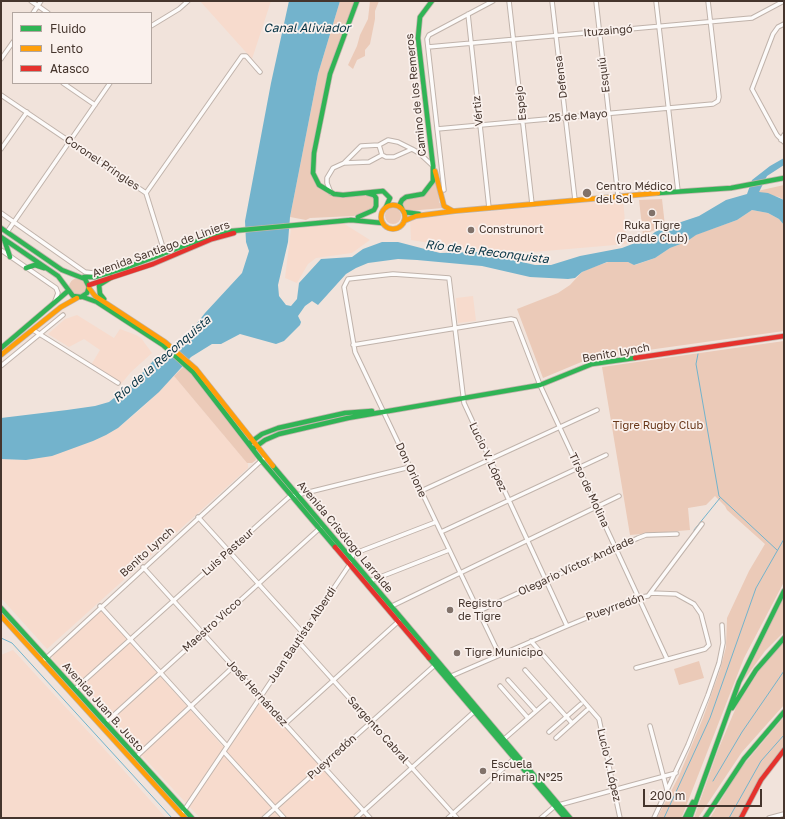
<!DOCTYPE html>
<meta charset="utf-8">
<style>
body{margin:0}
#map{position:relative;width:785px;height:819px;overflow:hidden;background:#f1e3db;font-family:"Golos Text",sans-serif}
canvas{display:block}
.frame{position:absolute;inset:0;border:2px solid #45352d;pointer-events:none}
.legend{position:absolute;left:12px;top:12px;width:140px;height:72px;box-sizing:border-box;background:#faf1ed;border:1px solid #b2a6a0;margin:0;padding:5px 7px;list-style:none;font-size:12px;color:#45352d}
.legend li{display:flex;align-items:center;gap:8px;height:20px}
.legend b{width:20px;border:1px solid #b2a6a0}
.scale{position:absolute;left:643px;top:789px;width:119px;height:18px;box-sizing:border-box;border:2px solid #45352d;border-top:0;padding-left:5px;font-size:12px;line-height:14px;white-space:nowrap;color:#45352d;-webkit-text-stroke:3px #faf1ed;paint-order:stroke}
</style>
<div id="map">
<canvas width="785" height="819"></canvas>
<div class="frame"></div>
<ul class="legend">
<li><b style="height:5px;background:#30b455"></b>Fluido</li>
<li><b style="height:5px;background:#ff9f0a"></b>Lento</li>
<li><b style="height:5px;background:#e5322d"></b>Atasco</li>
</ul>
<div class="scale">200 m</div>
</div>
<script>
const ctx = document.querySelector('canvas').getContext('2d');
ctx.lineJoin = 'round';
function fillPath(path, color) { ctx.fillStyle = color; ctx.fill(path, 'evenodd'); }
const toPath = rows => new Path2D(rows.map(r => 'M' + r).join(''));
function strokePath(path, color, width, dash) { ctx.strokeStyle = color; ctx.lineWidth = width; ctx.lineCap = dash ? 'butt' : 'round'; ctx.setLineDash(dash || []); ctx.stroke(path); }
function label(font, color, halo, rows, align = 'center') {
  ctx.font = font + ' "Golos Text",sans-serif'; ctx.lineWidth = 3.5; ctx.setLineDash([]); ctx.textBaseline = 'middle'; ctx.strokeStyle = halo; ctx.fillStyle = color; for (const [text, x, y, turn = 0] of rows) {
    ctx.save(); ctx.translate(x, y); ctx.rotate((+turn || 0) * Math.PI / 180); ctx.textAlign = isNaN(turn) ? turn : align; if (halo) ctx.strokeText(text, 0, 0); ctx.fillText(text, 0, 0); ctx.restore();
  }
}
const built = toPath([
 [200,1,271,1,252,59],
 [623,199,627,244,533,252,462,248,411,240,410,219],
 [343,223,370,240,352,253,316,258,308,264,297,283,285,278,291,229],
 [473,296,476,321,458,323,456,298],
 [77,315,114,338,120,329,136,335,141,338,152,353,131,372,121,384,91,365,100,350,84,339,69,347,48,334,65,319],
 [174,376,248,464,248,468,47,649,1,598,1,459,26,460,93,441,118,428,141,409],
 [101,610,227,751,261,701,367,818,200,818,53,660,52,654],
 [13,650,117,763,166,818,1,818,1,655]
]);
const green = toPath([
 [340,1,355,1,330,67,313,152,311,169,317,185,332,196,367,194,372,196,375,201,372,208,354,216,310,218,306,220,290,217,318,74],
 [370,1,379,1,375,11,375,19,370,44,365,50,365,56,357,60,353,69,348,65,357,46,360,35,368,19],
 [435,180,438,188,439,202,443,208,408,211,403,208,402,204,405,199,424,195,432,187],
 [784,185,784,200,779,197,753,192],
 [662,199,665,226,643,235,639,200],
 '385 216a8 8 0 1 1 16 0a8 8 0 1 1-16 0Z',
 [752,210,768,213,779,219,784,225,784,331,591,358,543,378,517,309,558,293,570,285,582,272,588,269,608,262,628,262,635,265,655,258,670,248,686,242,695,235,737,220],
 '69 287a9 9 0 1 1 18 0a9 9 0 1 1-18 0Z',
 [784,341,784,582,744,658,683,814,681,818,657,818,679,776,703,718,720,670,726,647,727,618,749,571,765,544,727,510,725,506,715,496,706,505,688,508,690,530,630,535,602,367],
 [184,366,218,405,219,410,255,456,256,460,252,463,247,463,174,376],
 [784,596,784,632,765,651,741,684],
 [784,641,784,705,742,752,698,818,694,818,718,750,737,705,758,672],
 [699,661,704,678,679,685,674,669],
 [784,717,784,747,760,779,738,818,710,818,740,769]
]);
const water = toPath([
 [289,1,340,1,318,74,290,217,288,242,278,285,279,296,286,305,291,306,297,299,299,283,321,259,352,257,363,249,382,242,398,242,440,253,478,252,535,265,551,265,580,256,622,248,648,238,655,232,666,227,699,216,726,200,747,194,752,180,770,166,784,158,784,165,767,176,759,192,768,193,784,200,784,225,779,219,768,213,752,210,737,220,696,235,686,242,670,248,655,258,634,265,628,262,607,262,582,272,575,278,568,279,530,277,482,266,417,260,398,259,368,263,356,268,346,274,318,305,312,301,305,306,298,316,301,322,300,325,284,341,276,344,240,334,221,344,212,344,191,357,159,392,118,428,106,435,93,441,52,456,26,460,1,459,1,418,67,410,95,406,109,402,134,382,153,361,165,357,183,341,205,313,242,273,249,251,246,242,245,221,271,83]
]);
const stream = toPath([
 [698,354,696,364,719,496,777,550],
 [694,530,720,498],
 [1,638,12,643,172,818],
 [713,781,742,732,784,671],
 [664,818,710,718,756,588,784,539],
 [729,818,761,761,784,735]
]);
const street = toPath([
 [31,1,48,13],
 [509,1,532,204],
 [552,1,575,200],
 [596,1,618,196],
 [656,1,678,191],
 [33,13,41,1],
 [468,14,489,208],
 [784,24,778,27,773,34,752,89,777,135,784,142],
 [151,26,179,9,188,1],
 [428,47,752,18,784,1],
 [1,59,13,42],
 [63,83,95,105],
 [1,95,146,193,165,254],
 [437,129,713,104,718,101,719,97,708,1],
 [781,140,784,135],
 [379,145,382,155],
 [1,149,27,112],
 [344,163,361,146,379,145,388,140,398,142,414,150],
 [444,190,427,39,429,35,493,1],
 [146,193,242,56,246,56,260,72],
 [331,193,327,183,327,178,333,168,344,163,369,162,382,155,386,157,394,157,412,149,419,153,433,166],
 [1,213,85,272,93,273,121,267],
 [7,232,110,83],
 [1,250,56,288,58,293,55,301],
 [33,330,118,383],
 [353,345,511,319,515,320,540,385,667,659],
 [1,366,63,315],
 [421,491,597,410],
 [198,517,303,633],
 [441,532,606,455],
 [143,567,370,818],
 [370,581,449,550],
 [100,606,227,746],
 [392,606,619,496],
 [479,611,638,538,646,535,677,534],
 [298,641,457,818],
 [531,641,599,719,620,818],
 [499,654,355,352,344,287,348,279,393,274,449,278,464,403,567,626],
 [43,661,263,459],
 [636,668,705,649,709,645,701,614,694,604,676,594,651,593],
 [525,670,572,723],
 [449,677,567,626,635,598,648,596,702,524],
 [508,680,536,711],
 [500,686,528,718],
 [75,689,289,497,410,467],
 [105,723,320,528],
 [285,724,400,620],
 [650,726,667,790],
 [549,732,581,704],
 [556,738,587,710],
 [503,740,550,699],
 [224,752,284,818],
 [136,757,233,667],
 [183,812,350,564,353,554,436,522],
 [264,818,435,665],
 [356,818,476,710],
 [448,818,516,757],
 [541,818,555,806,676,773],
 [654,818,688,745,708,695,719,663,723,643,722,625],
 [769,818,784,814]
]);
const fast = toPath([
 [357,1,330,74,314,153,313,173,319,185,334,194,343,195,383,191,390,198,386,207],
 [658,193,731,188,784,178],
 [402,209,400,204,402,200,406,197,423,194,433,181,433,166,418,38,420,17,432,1],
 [404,212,419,214],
 [358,217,374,210,376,206,376,198,374,195,367,193],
 [1,228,62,270,85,279,89,287,87,293,81,297,73,296,58,276,1,237],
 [4,239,10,257],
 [26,268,35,265,44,268],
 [84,277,95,277,128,267,221,232,351,220,382,223],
 [83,297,97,302,163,345,193,372,261,460,335,547],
 [104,299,100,294,99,285,112,277],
 [1,348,68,291],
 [251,442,262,434,278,428,345,413,372,411],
 [254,448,265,440,279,434,348,418,540,385,592,364,635,358],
 [273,466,570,818],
 [1,608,192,818],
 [429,658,565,818],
 [732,708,756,670,784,638],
 [685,818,693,802],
 [690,818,739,682,784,591],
 [705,818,744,759,784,712]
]);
const slow = toPath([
 [435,171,444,206,453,211],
 '381 217a12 12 0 1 1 24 0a12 12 0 1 1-24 0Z',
 [404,221,416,216,455,211,658,193],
 [89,288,95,296,165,342,196,369,273,466],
 [1,355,61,307,77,298],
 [1,616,185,818]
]);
const jam = toPath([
 [89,285,153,264,212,239,234,233],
 [635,358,784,336],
 [335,547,429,658],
 [741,818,761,780,784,750]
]);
const markers = [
 [587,193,5,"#81726a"],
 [652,213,4,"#81726a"],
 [471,230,4,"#81726a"],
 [450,610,4,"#81726a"],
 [457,653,4,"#81726a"],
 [483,771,4,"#81726a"]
];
const streetNames = [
 ["Ituzaingó",608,31,-5],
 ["Esquiú",604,75,-97],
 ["Defensa",561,77,-97],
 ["Camino de los Remeros",416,95,-96],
 ["Espejo",521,103,-96],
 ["Vértiz",478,111,-96],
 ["25 de Mayo",578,116,-5],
 ["Coronel Pringles",102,163,34],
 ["Avenida Santiago de Liniers",161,249,-20],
 ["Benito Lynch",616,353,-10],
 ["Lucio V. López",488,457,65],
 ["Don Orione",411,470,65],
 ["Tirso de Molina",589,490,65],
 ["Avenida Crisólogo Larralde",345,537,50],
 ["Benito Lynch",147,552,-42],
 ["Luis Pasteur",228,552,-42],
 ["Olegario Víctor Andrade",576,566,-25],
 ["Pueyrredón",615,607,-20],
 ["Maestro Vicco",212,625,-42],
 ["Juan Bautista Alberdi",302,635,-56],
 ["José Hernández",257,693,48],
 ["Avenida Juan B. Justo",103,707,48],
 ["Sargento Cabral",378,730,48],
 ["Pueyrredón",332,757,-42],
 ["Lucio V. López",609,765,77]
];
const poiNames = [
 ["Centro Médico",596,187],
 ["del Sol",596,200],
 ["Ruka Tigre",652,226,"center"],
 ["(Paddle Club)",652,239,"center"],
 ["Construnort",479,230],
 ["Registro",458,604],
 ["de Tigre",458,617],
 ["Tigre Municipo",465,653],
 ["Escuela",491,765],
 ["Primaria Nº25",491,778]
];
const parkNames = [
 ["Tigre Rugby Club",658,426]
];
const waterNames = [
 ["Canal Aliviador",307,28],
 ["Río de la Reconquista",487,252,7],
 ["Río de la Reconquista",162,359,-41]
];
fillPath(built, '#f7dbcd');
fillPath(green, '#ebcab8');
fillPath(water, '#73b3cc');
strokePath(stream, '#73b3cc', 1);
strokePath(street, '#c0b3ab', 5.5);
strokePath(fast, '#c0b3ab', 6);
strokePath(slow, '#c0b3ab', 6);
strokePath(jam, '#c0b3ab', 6);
strokePath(street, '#fdfbfa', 3.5);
strokePath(fast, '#30b455', 4.5);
strokePath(slow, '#ff9f0a', 4.5);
strokePath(jam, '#e5322d', 4.5);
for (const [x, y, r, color] of markers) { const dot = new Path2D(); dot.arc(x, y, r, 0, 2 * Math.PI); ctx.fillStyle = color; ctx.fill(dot); strokePath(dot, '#faf1ed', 1.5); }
label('11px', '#45352d', '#faf1ed', streetNames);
label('11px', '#45352d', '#faf1ed', poiNames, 'left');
label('11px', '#683719', '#faf1ed', parkNames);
label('italic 12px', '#063344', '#faf1ed', waterNames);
</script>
